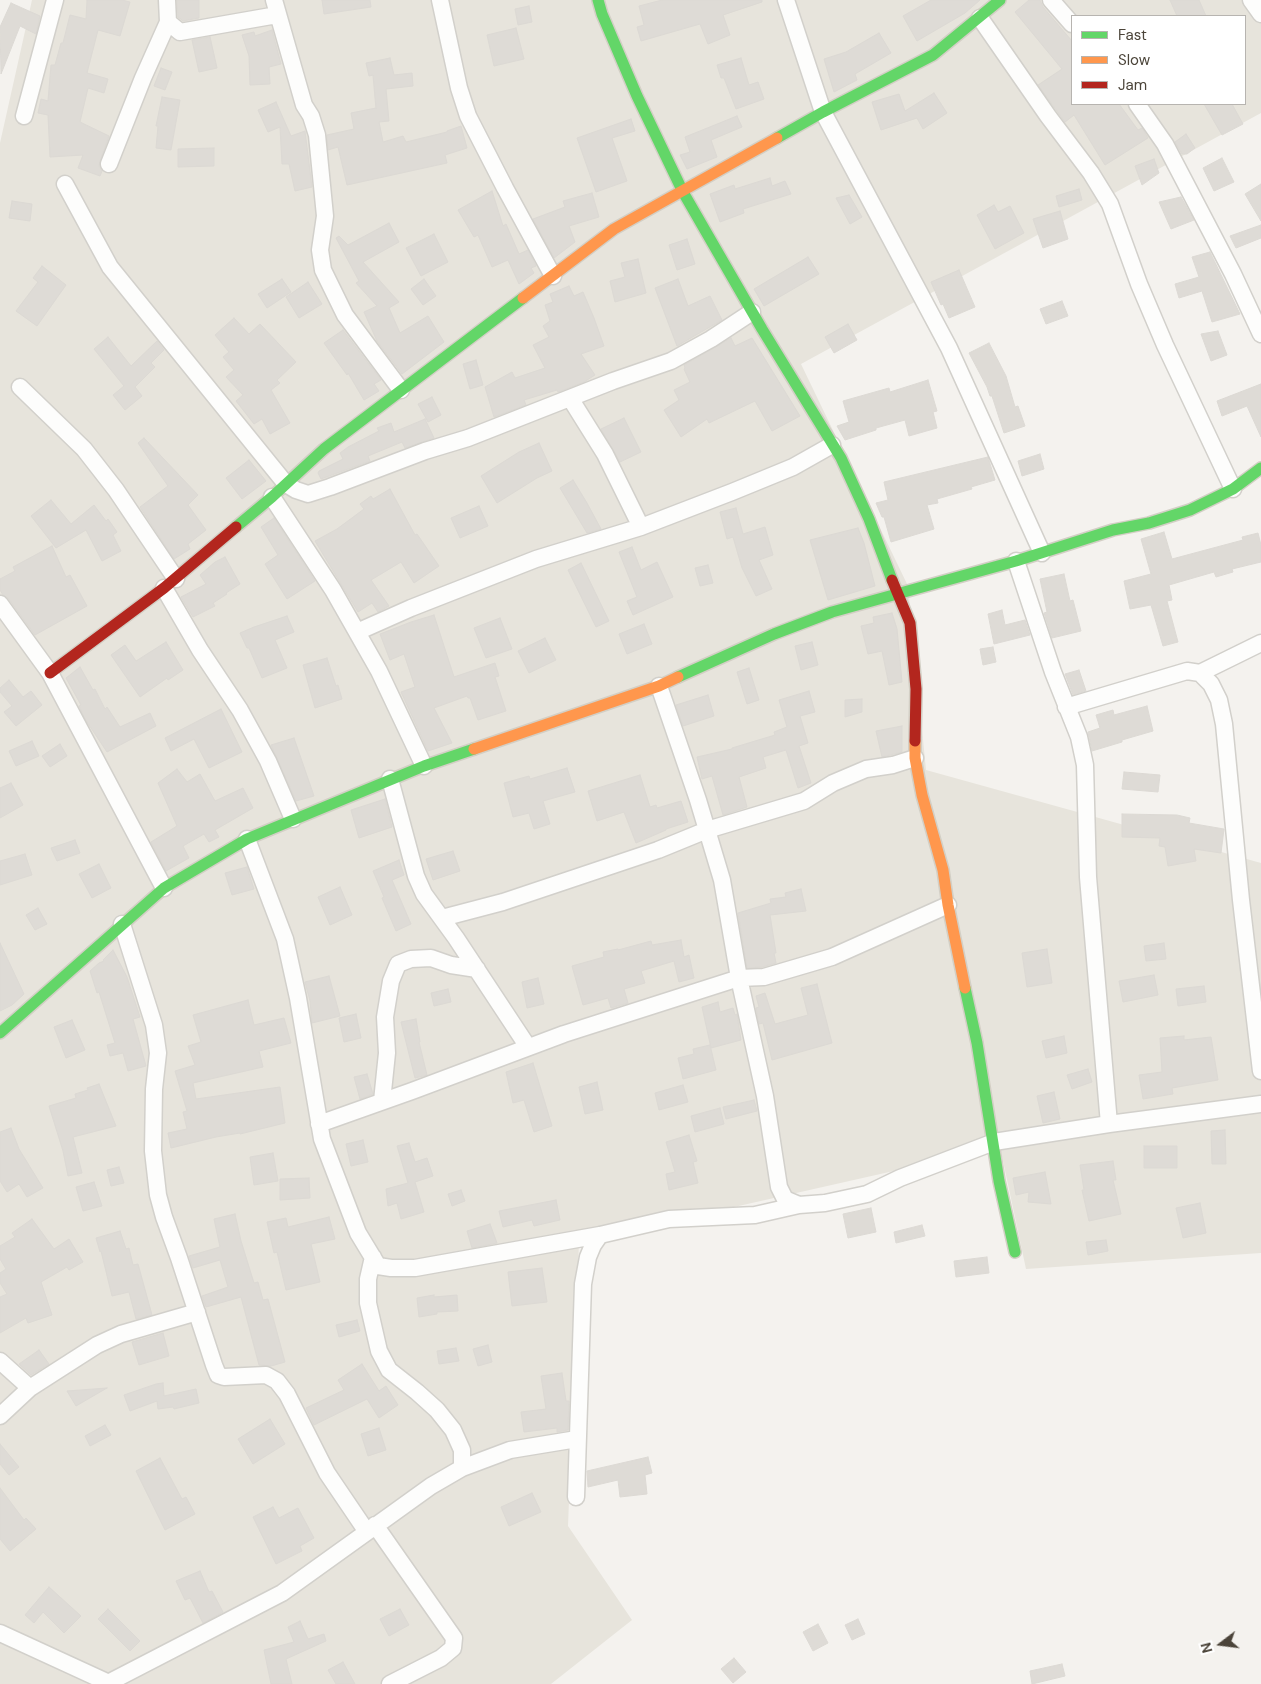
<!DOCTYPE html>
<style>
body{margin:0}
#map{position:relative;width:1261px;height:1684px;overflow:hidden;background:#f4f2ee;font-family:"DM Sans",sans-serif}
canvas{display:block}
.legend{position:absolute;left:1071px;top:15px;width:175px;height:90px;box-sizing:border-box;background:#fff;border:1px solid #b7b4b0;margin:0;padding:6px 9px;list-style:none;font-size:15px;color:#4b4439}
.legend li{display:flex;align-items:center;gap:10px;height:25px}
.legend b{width:25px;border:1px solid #b7b4b0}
.north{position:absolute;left:1196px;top:1619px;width:50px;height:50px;-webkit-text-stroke:4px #fff;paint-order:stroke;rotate:255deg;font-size:14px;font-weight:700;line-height:20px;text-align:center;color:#4b4439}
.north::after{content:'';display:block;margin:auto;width:18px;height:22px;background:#4b4439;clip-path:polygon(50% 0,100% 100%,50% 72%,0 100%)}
</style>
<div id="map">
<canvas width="1261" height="1684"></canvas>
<ul class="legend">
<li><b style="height:6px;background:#63d668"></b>Fast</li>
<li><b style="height:6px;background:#ff974d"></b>Slow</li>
<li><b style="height:6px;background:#b3261e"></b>Jam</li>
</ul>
<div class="north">N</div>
</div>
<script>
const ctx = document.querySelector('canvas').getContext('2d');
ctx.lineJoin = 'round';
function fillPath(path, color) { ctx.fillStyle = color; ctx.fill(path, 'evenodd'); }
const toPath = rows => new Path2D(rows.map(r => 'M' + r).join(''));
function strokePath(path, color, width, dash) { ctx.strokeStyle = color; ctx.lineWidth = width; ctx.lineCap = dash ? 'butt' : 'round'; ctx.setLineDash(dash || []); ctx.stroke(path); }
const residential = toPath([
 [32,0,1261,0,1261,113,801,364,908,586,926,770,1261,863,1261,1253,1026,1269,1000,1147,579,1242,568,1526,632,1620,551,1684,0,1684,0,143],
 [1072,16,1245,16,1245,104,1072,104]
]);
const building = toPath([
 [87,0,122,0,130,2,120,36,98,30,87,73,108,79,104,93,88,88,80,122,109,136,100,161,99,166,102,171,100,176,78,168,83,155,50,157,48,115,38,113,41,99,48,101,51,65,55,65,61,43,63,43,70,15,86,19,87,0],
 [177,0,199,0,199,18,183,21,178,17,177,0],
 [322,0,370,0,371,7,324,14,322,0],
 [662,0,762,0,762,2,723,15,730,35,708,44,700,24,641,41,637,27,644,25,639,6,662,0],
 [931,0,980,0,965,13,917,41,903,16,931,0],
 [1029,0,1040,0,1043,7,1072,41,1072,104,1119,104,1138,130,1142,128,1148,138,1105,165,1074,115,1065,122,1038,85,1062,69,1015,12,1029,0],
 [1170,0,1199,0,1206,16,1177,16,1170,0],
 [11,3,40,16,36,34,20,26,1,74,0,27,11,3],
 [529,6,532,22,518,25,515,9,529,6],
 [516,28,524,59,494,66,487,35,516,28],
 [272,30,281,64,269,67,270,84,250,85,249,56,242,35,254,32,255,36,272,30],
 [879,33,891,53,855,74,857,80,834,92,824,59,846,52,879,33],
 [210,37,217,68,199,72,192,40,210,37],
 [390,58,394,75,412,73,413,86,386,89,389,121,379,122,383,142,403,136,406,142,447,132,447,131,461,126,467,148,445,155,447,163,347,185,338,147,328,150,327,135,354,129,351,113,376,108,376,109,373,75,369,76,366,63,390,58],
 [741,58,749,85,758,82,764,99,736,109,724,78,721,78,717,65,741,58],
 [161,68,172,72,165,90,154,86,161,68],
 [934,93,947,113,923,129,917,118,881,130,872,102,899,94,905,111,934,93],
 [162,97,180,100,171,150,156,148,158,126,156,126,162,97],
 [276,102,291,136,305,131,312,187,295,191,289,164,282,164,280,127,268,132,258,110,276,102],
 [1204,104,1232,104,1243,124,1222,135,1204,104],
 [737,116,742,127,711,140,717,157,687,169,680,155,690,152,685,137,737,116],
 [631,119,635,131,612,138,627,181,596,192,577,138,631,119],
 [1186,134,1195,148,1187,154,1182,154,1175,142,1186,134],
 [214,148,214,166,178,167,178,149,214,148],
 [1222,158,1234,182,1214,191,1203,168,1222,158],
 [1154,159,1159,173,1142,185,1135,166,1154,159],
 [770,178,772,186,785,181,791,194,743,209,744,213,720,222,710,194,734,185,735,189,770,178],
 [1261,184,1261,221,1245,194,1261,184],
 [1079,189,1082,200,1059,207,1056,196,1079,189],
 [492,191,503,226,506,224,519,254,528,250,536,266,531,268,534,273,519,284,508,260,492,267,478,235,474,237,458,210,492,191],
 [592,193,599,217,569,226,575,242,554,258,533,219,565,207,563,201,592,193],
 [849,195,862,217,850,224,836,198,849,195],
 [1181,197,1194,220,1171,229,1159,202,1181,197],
 [12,201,32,204,30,221,9,218,12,201],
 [994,205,998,212,1010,206,1024,233,995,249,977,215,994,205],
 [1060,211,1068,239,1043,248,1033,219,1060,211],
 [389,223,399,242,363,262,399,302,389,308,400,333,428,316,444,342,402,374,377,341,364,312,377,306,356,283,359,281,336,238,339,236,348,245,389,223],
 [1261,225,1261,238,1236,248,1230,236,1261,225],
 [434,234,448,262,421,276,406,248,434,234],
 [687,239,695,264,677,270,669,245,687,239],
 [1210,252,1240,314,1212,322,1202,291,1179,298,1175,284,1199,277,1192,257,1210,252],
 [808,257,819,274,764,306,754,289,808,257],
 [638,259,646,293,615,302,610,281,625,277,621,263,638,259],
 [42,266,66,285,37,326,16,311,38,282,33,278,42,266],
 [959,270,975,307,949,318,943,304,941,305,931,282,959,270],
 [282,279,291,292,267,308,258,294,282,279],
 [424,279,436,296,423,305,411,289,424,279],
 [678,279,688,306,710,296,722,320,677,346,655,288,678,279],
 [308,282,322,304,299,318,286,297,308,282],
 [569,286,574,296,583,292,594,318,604,346,581,354,595,375,584,382,558,392,557,390,524,400,526,405,494,417,485,387,512,372,515,378,545,368,533,345,549,337,543,326,550,321,545,305,553,302,550,294,569,286],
 [1062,301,1068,316,1046,324,1040,309,1062,301],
 [234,318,249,334,260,324,296,362,277,380,280,383,271,390,290,423,270,434,262,419,254,424,236,401,243,395,226,377,234,370,223,357,229,352,215,335,234,318],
 [848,324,857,340,834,353,825,337,848,324],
 [343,330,381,380,374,384,379,391,364,400,348,373,347,375,324,343,343,330],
 [1218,331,1227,355,1211,361,1201,334,1218,331],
 [108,337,131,366,157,341,164,350,151,363,155,367,135,387,142,396,125,410,113,395,124,386,94,349,108,337],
 [731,338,735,346,752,338,800,416,772,431,755,401,709,423,707,419,681,437,664,410,679,400,674,390,690,382,684,369,685,368,684,365,731,338],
 [989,343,1006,376,1015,407,1018,406,1025,426,1004,433,992,396,990,396,987,387,969,353,989,343],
 [476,360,483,385,470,389,463,364,476,360],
 [928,380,937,411,933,412,937,428,909,436,905,420,876,428,876,430,845,440,837,426,849,422,843,401,889,388,890,392,928,380],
 [1261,384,1261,437,1247,406,1222,416,1217,401,1261,384],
 [432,397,441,415,428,422,418,404,432,397],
 [624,418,641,452,620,462,601,429,624,418],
 [425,419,434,438,405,448,402,442,368,456,370,461,321,479,318,473,319,471,343,459,340,453,348,447,379,431,377,428,391,423,394,432,425,419],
 [144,438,198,495,188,505,206,530,188,544,190,549,174,559,140,507,168,486,138,443,144,438],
 [539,443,552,471,537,478,497,503,481,476,519,452,539,443],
 [1040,454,1044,469,1022,476,1018,461,1040,454],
 [988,457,995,480,971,487,972,489,937,499,938,503,927,505,934,529,891,542,884,517,882,517,876,503,888,500,884,482,988,457],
 [249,460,266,481,242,499,226,478,249,460],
 [573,480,587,503,601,529,587,533,560,488,573,480],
 [390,489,415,535,417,534,439,566,414,583,401,562,371,580,389,606,378,612,372,603,358,612,315,541,337,529,364,509,360,504,371,496,373,499,390,489],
 [51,500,71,524,94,505,106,521,108,519,117,532,113,535,121,551,102,561,86,530,56,548,31,516,51,500],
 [479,506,488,526,460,538,451,518,479,506],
 [736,508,743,534,765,527,773,555,759,560,772,589,756,596,742,568,733,537,727,539,720,512,736,508],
 [274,518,315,581,287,599,265,564,278,555,261,527,274,518],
 [858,528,864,543,875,586,828,600,810,540,858,528],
 [1164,532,1172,559,1243,540,1242,537,1258,533,1261,545,1261,562,1232,569,1233,572,1216,577,1214,572,1169,585,1172,600,1167,601,1178,642,1163,646,1151,605,1130,609,1124,581,1151,574,1141,539,1164,532],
 [52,546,66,577,70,575,87,606,35,635,8,598,3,595,0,590,0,579,15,571,13,567,52,546],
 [632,547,641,570,657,562,673,597,633,615,627,601,637,597,619,552,632,547],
 [225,557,240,584,226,593,227,594,213,603,215,606,193,617,181,597,206,584,200,575,215,562,225,557],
 [581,563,609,621,596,627,568,570,581,563],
 [708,565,713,583,700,586,695,568,708,565],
 [1064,574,1070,601,1073,600,1081,631,1052,638,1044,613,1047,612,1040,579,1064,574],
 [1002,610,1005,625,1025,620,1030,635,994,644,988,614,1002,610],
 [892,613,897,629,902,682,889,685,882,651,868,654,861,626,874,623,873,617,892,613],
 [434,615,454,677,495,663,499,676,495,677,506,711,478,720,470,698,468,698,467,696,434,708,452,743,428,751,401,692,415,687,404,654,390,660,380,634,411,622,434,615],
 [287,616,294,632,275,640,287,668,262,678,249,648,247,648,240,633,254,627,287,616],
 [500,618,512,649,486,658,474,628,500,618],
 [644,624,652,644,627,654,619,634,644,624],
 [545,638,556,660,529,673,518,651,545,638],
 [166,642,183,670,168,680,167,678,140,697,111,655,125,645,136,661,166,642],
 [812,642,818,665,801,670,795,646,812,642],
 [993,647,996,662,983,665,980,649,993,647],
 [327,658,336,686,338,685,342,699,315,708,303,665,327,658],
 [80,667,93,690,95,689,105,709,107,707,120,727,150,713,156,726,107,752,85,719,79,706,81,705,66,678,80,667],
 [749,668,759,700,747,704,737,672,749,668],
 [1079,670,1086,691,1073,695,1065,674,1079,670],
 [9,680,23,697,31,691,42,705,16,726,4,712,12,706,0,692,0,688,9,680],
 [809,691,815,712,800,716,808,743,799,746,811,783,798,788,786,750,763,757,766,768,739,777,747,807,723,815,712,776,702,779,697,757,732,749,732,748,775,735,774,732,787,727,779,700,809,691],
 [708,695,714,716,683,726,676,705,708,695],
 [862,699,862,712,845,717,845,700,862,699],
 [1147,706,1153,731,1122,740,1122,742,1092,751,1088,732,1100,728,1096,715,1113,710,1114,715,1147,706],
 [221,709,242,752,209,768,194,739,171,751,165,738,221,709],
 [902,726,902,752,882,757,876,731,902,726],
 [294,738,314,796,296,801,271,745,294,738],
 [32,741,39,756,16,766,9,751,32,741],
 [60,744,67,756,50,767,42,756,60,744],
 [567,768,575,792,543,801,550,824,534,829,529,813,513,817,504,783,529,776,530,779,567,768],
 [177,769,187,782,200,774,215,801,243,788,253,808,215,830,219,837,209,842,204,834,183,846,189,858,166,871,151,842,177,826,158,783,177,769],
 [1124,772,1160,775,1158,792,1122,789,1124,772],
 [640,775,650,807,656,805,657,808,681,801,688,822,666,829,666,830,636,843,624,812,597,821,588,791,640,775],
 [11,783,23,805,0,818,0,788,11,783],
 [385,799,392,827,359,838,351,810,385,799],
 [1122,814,1177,815,1190,818,1189,823,1224,829,1221,853,1194,849,1196,861,1168,866,1165,847,1159,846,1160,838,1122,837,1122,814],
 [75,840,80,853,57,861,51,848,75,840],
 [453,851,460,871,433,880,426,859,453,851],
 [25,854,32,875,0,885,0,861,25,854],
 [399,860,404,875,392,880,411,924,396,931,382,898,384,897,373,871,399,860],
 [99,864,111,888,92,898,79,874,99,864],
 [247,867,254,889,232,895,225,873,247,867],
 [340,887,352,915,330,925,318,897,340,887],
 [801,889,806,911,770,915,776,953,774,953,776,963,762,967,747,968,738,913,771,903,770,899,786,897,785,893,801,889],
 [38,908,47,924,35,930,26,915,38,908],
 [681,940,684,957,689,955,694,978,679,982,674,961,641,971,645,983,624,989,628,1003,611,1008,608,998,583,1005,572,966,604,957,603,952,618,949,618,950,651,941,652,945,681,940],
 [0,943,24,994,12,1005,0,1011,0,943],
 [1164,943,1166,959,1146,961,1144,946,1164,943],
 [1047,949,1052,983,1027,987,1022,953,1047,949],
 [113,950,127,977,140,1017,133,1019,146,1066,128,1071,123,1053,110,1056,107,1045,115,1043,99,992,97,993,90,971,99,963,104,961,103,960,113,950],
 [1154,975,1158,995,1123,1002,1119,981,1154,975],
 [329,976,340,1016,312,1023,310,1001,305,982,329,976],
 [538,978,544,1004,527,1008,522,982,538,978],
 [817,984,832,1043,772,1060,763,1023,759,1024,756,1008,759,1007,756,996,765,993,775,1024,808,1015,801,988,817,984],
 [1204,986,1206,1002,1178,1006,1176,989,1204,986],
 [448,989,451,1002,434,1006,431,993,448,989],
 [248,1000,254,1025,284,1018,291,1043,259,1051,263,1067,193,1083,196,1099,280,1087,285,1123,240,1134,240,1133,216,1137,171,1148,168,1133,187,1129,183,1112,187,1111,175,1071,195,1065,188,1046,201,1042,193,1015,248,1000],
 [718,1002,720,1012,733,1008,735,1015,737,1014,741,1040,711,1048,702,1007,718,1002],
 [356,1014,361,1038,344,1042,339,1018,356,1014],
 [416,1019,420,1042,419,1042,427,1075,415,1078,401,1022,416,1019],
 [72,1020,85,1050,66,1058,54,1027,72,1020],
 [1064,1036,1067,1053,1046,1058,1042,1041,1064,1036],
 [1184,1036,1184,1040,1211,1037,1218,1080,1172,1088,1173,1094,1143,1099,1139,1075,1162,1072,1160,1038,1184,1036],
 [710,1045,716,1070,683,1079,678,1058,694,1054,693,1049,710,1045],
 [533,1063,552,1126,534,1132,524,1100,513,1103,506,1072,533,1063],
 [1088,1069,1092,1082,1072,1089,1067,1075,1088,1069],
 [367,1074,373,1094,360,1099,354,1077,367,1074],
 [597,1082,603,1110,585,1114,579,1087,597,1082],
 [99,1084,116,1126,73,1137,82,1173,68,1176,63,1151,49,1106,76,1098,75,1094,88,1090,87,1088,99,1084],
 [683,1085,688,1102,659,1110,655,1093,683,1085],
 [1054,1092,1060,1119,1043,1123,1037,1096,1054,1092],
 [754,1100,757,1111,726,1119,723,1107,754,1100],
 [720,1108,724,1124,695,1132,691,1116,720,1108],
 [11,1128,19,1149,43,1188,27,1197,19,1184,7,1192,0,1181,0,1132,11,1128],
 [1225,1130,1226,1164,1212,1164,1211,1131,1225,1130],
 [689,1135,697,1161,693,1162,698,1183,669,1190,666,1174,675,1172,666,1142,689,1135],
 [363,1140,368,1162,351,1166,346,1144,363,1140],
 [409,1143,415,1162,427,1158,433,1176,415,1182,424,1212,401,1219,397,1203,388,1206,386,1189,408,1183,397,1146,409,1143],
 [1144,1146,1177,1146,1177,1168,1144,1168,1144,1146],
 [273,1153,278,1181,254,1185,250,1157,273,1153],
 [1113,1161,1116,1180,1113,1180,1121,1214,1089,1221,1082,1190,1084,1190,1080,1165,1113,1161],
 [119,1167,124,1183,111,1186,107,1170,119,1167],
 [1045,1172,1051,1204,1028,1202,1029,1192,1016,1195,1013,1178,1045,1172],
 [309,1178,310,1198,280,1200,280,1179,309,1178],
 [94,1182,102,1206,83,1211,76,1187,94,1182],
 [461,1190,465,1201,452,1206,448,1194,461,1190],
 [556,1200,560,1220,534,1226,532,1220,503,1227,499,1211,556,1200],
 [1200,1203,1206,1233,1183,1238,1176,1208,1200,1203],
 [871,1208,876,1232,848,1238,843,1214,871,1208],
 [235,1214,241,1241,254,1283,258,1282,263,1300,268,1299,285,1362,271,1366,259,1365,241,1297,206,1307,202,1296,228,1287,220,1260,193,1268,189,1256,220,1247,214,1219,235,1214],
 [329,1217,335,1239,311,1244,320,1282,286,1290,277,1252,274,1253,267,1222,286,1218,288,1227,329,1217],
 [32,1219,54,1249,69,1239,83,1262,69,1270,67,1267,41,1282,52,1315,28,1323,26,1318,0,1333,0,1297,7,1294,0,1283,0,1273,6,1269,0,1259,0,1246,15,1237,12,1233,32,1219],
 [490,1224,497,1243,472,1248,467,1231,490,1224],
 [922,1225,925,1236,896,1243,894,1232,922,1225],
 [120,1231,126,1249,129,1248,133,1265,138,1264,152,1315,136,1319,129,1292,112,1296,101,1251,100,1252,96,1238,120,1231],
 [1106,1240,1108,1251,1088,1255,1086,1242,1106,1240],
 [987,1257,989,1273,956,1277,954,1261,987,1257],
 [542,1268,547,1302,512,1306,508,1272,542,1268],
 [434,1295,434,1297,457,1295,458,1311,437,1312,437,1314,419,1317,417,1298,434,1295],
 [357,1320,360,1331,339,1337,336,1325,357,1320],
 [163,1333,169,1356,139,1365,132,1342,163,1333],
 [488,1345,492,1362,478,1366,473,1349,488,1345],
 [456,1348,459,1361,439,1364,437,1351,456,1348],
 [39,1350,49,1364,31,1375,19,1364,39,1350],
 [362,1364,379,1391,386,1386,398,1405,379,1418,367,1399,314,1425,306,1408,344,1390,338,1380,362,1364],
 [562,1373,566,1401,569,1401,569,1404,568,1430,557,1432,557,1428,524,1432,521,1412,546,1409,541,1376,562,1373],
 [163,1383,164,1396,196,1389,199,1403,174,1409,173,1407,158,1409,157,1401,130,1411,124,1395,156,1384,163,1383],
 [107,1388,76,1406,67,1391,107,1388],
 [270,1419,285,1444,253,1464,238,1439,270,1419],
 [105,1425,111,1435,90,1446,85,1436,105,1425],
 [379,1428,386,1450,368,1456,361,1434,379,1428],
 [0,1444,19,1467,9,1475,0,1464,0,1444],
 [648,1457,652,1473,645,1475,647,1494,620,1497,618,1480,588,1487,587,1471,648,1457],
 [160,1458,182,1499,186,1497,195,1514,165,1530,136,1471,160,1458],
 [0,1488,24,1520,26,1518,36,1529,10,1551,0,1539,0,1488],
 [532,1493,541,1512,509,1526,501,1507,532,1493],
 [273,1507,279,1518,298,1508,314,1538,300,1546,302,1551,276,1564,253,1517,273,1507],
 [200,1571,209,1592,212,1591,223,1612,203,1623,190,1598,185,1600,176,1581,200,1571],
 [49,1587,81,1616,64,1633,43,1612,34,1623,25,1615,49,1587],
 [108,1609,140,1641,130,1651,98,1619,108,1609],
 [400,1609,409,1625,389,1636,380,1619,400,1609],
 [858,1619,865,1634,852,1640,845,1625,858,1619],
 [300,1621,308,1639,324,1634,326,1641,286,1659,292,1684,271,1684,264,1650,294,1642,288,1627,300,1621],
 [818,1624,828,1643,813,1651,803,1632,818,1624],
 [734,1658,746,1672,733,1683,721,1669,734,1658],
 [343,1662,355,1684,336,1684,328,1670,343,1662],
 [1062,1664,1065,1676,1032,1684,1030,1671,1062,1664]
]);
const street = toPath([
 [167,0,168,22,180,32,277,15],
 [274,0,304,105,311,116,317,135,325,216,320,250,323,270,345,315,401,390],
 [440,0,459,88,468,116,505,188,553,276],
 [786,0,823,112,949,348,1042,553],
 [1051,0,1072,24],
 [1251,0,1261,14],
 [980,18,1048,116,1091,173,1110,204,1139,284,1165,345,1233,489],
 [1137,104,1165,144,1233,274,1261,334],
 [24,116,55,0],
 [109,164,143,78,168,22],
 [65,184,110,267,286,484,296,490,308,494,330,487,425,451,468,438,613,381,671,361,711,339,752,312],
 [20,387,84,449,116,490,176,579],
 [570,398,605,454,641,527],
 [272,497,333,590,379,671,424,766],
 [1016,561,1053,672,1079,737,1085,765,1088,877,1109,1124],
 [164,588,200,650,240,710,268,761,293,819],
 [0,604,50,673,164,888],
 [357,632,411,608,536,559,641,527,732,492,793,467,832,445],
 [1200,673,1261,643],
 [659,686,698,800,722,880,739,978,765,1096,779,1187,785,1199,799,1205],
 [1066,707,1187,671,1200,673,1211,684,1219,700,1224,724,1241,900,1261,1071],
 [390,779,416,876,424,894,456,938,528,1047],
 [247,839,285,939,298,998,322,1139,358,1233,378,1266,391,1268,415,1268,600,1235],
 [442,918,503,902,658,850,707,830,804,801,833,783,866,769,893,765,915,758],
 [382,1101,387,1053,385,1017,391,981,398,964,411,959,431,958,451,965,477,969],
 [319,1124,412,1091,564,1034,739,978,764,977,832,957,948,905],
 [373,1257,368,1279,368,1303,379,1351,389,1370,417,1392,437,1410,453,1430,462,1450,462,1468],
 [0,1361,30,1388],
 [0,1416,30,1388,97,1345,121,1334,197,1312],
 [576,1497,583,1284,588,1257,593,1245,600,1235,669,1219,755,1215,799,1205,825,1203,867,1194,900,1178,994,1142,1109,1124,1261,1104],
 [375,1525,454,1638,453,1648,441,1658,390,1684],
 [367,1532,431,1486,462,1468,510,1450,577,1439],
 [0,1633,111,1684],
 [106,1684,282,1593,367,1532,327,1473,287,1394,277,1381,266,1375,224,1377,218,1375,214,1365,179,1258,164,1217,158,1195,153,1151,154,1089,158,1053,154,1025,122,924]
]);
const fast = toPath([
 [598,0,602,14,637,96,683,192,762,329,841,458,869,519,892,580],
 [777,138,823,112,933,55,1000,0],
 [236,527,272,497,324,449,523,298],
 [678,677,774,634,832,612,1016,561,1113,530,1149,523,1190,510,1233,489,1261,468],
 [965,988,977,1043,999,1181,1015,1252],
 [0,1033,164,888,247,839,424,766,474,749]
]);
const slow = toPath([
 [523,298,614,229,777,138],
 [915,741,915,758,922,795,943,870,948,905,965,988],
 [474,749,659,686,678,677]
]);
const jam = toPath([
 [892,580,910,623,916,689,915,741],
 [50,673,164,588,236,527]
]);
fillPath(residential, '#e7e4dc');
fillPath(building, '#dedbd6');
strokePath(building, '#dcd9d4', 1);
strokePath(street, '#d2d0cb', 19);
strokePath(fast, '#d3cfc5', 14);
strokePath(slow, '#d3cfc5', 14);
strokePath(jam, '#d3cfc5', 14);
strokePath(street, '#fdfdfc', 16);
strokePath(fast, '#63d668', 11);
strokePath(slow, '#ff974d', 11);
strokePath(jam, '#b3261e', 11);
</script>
